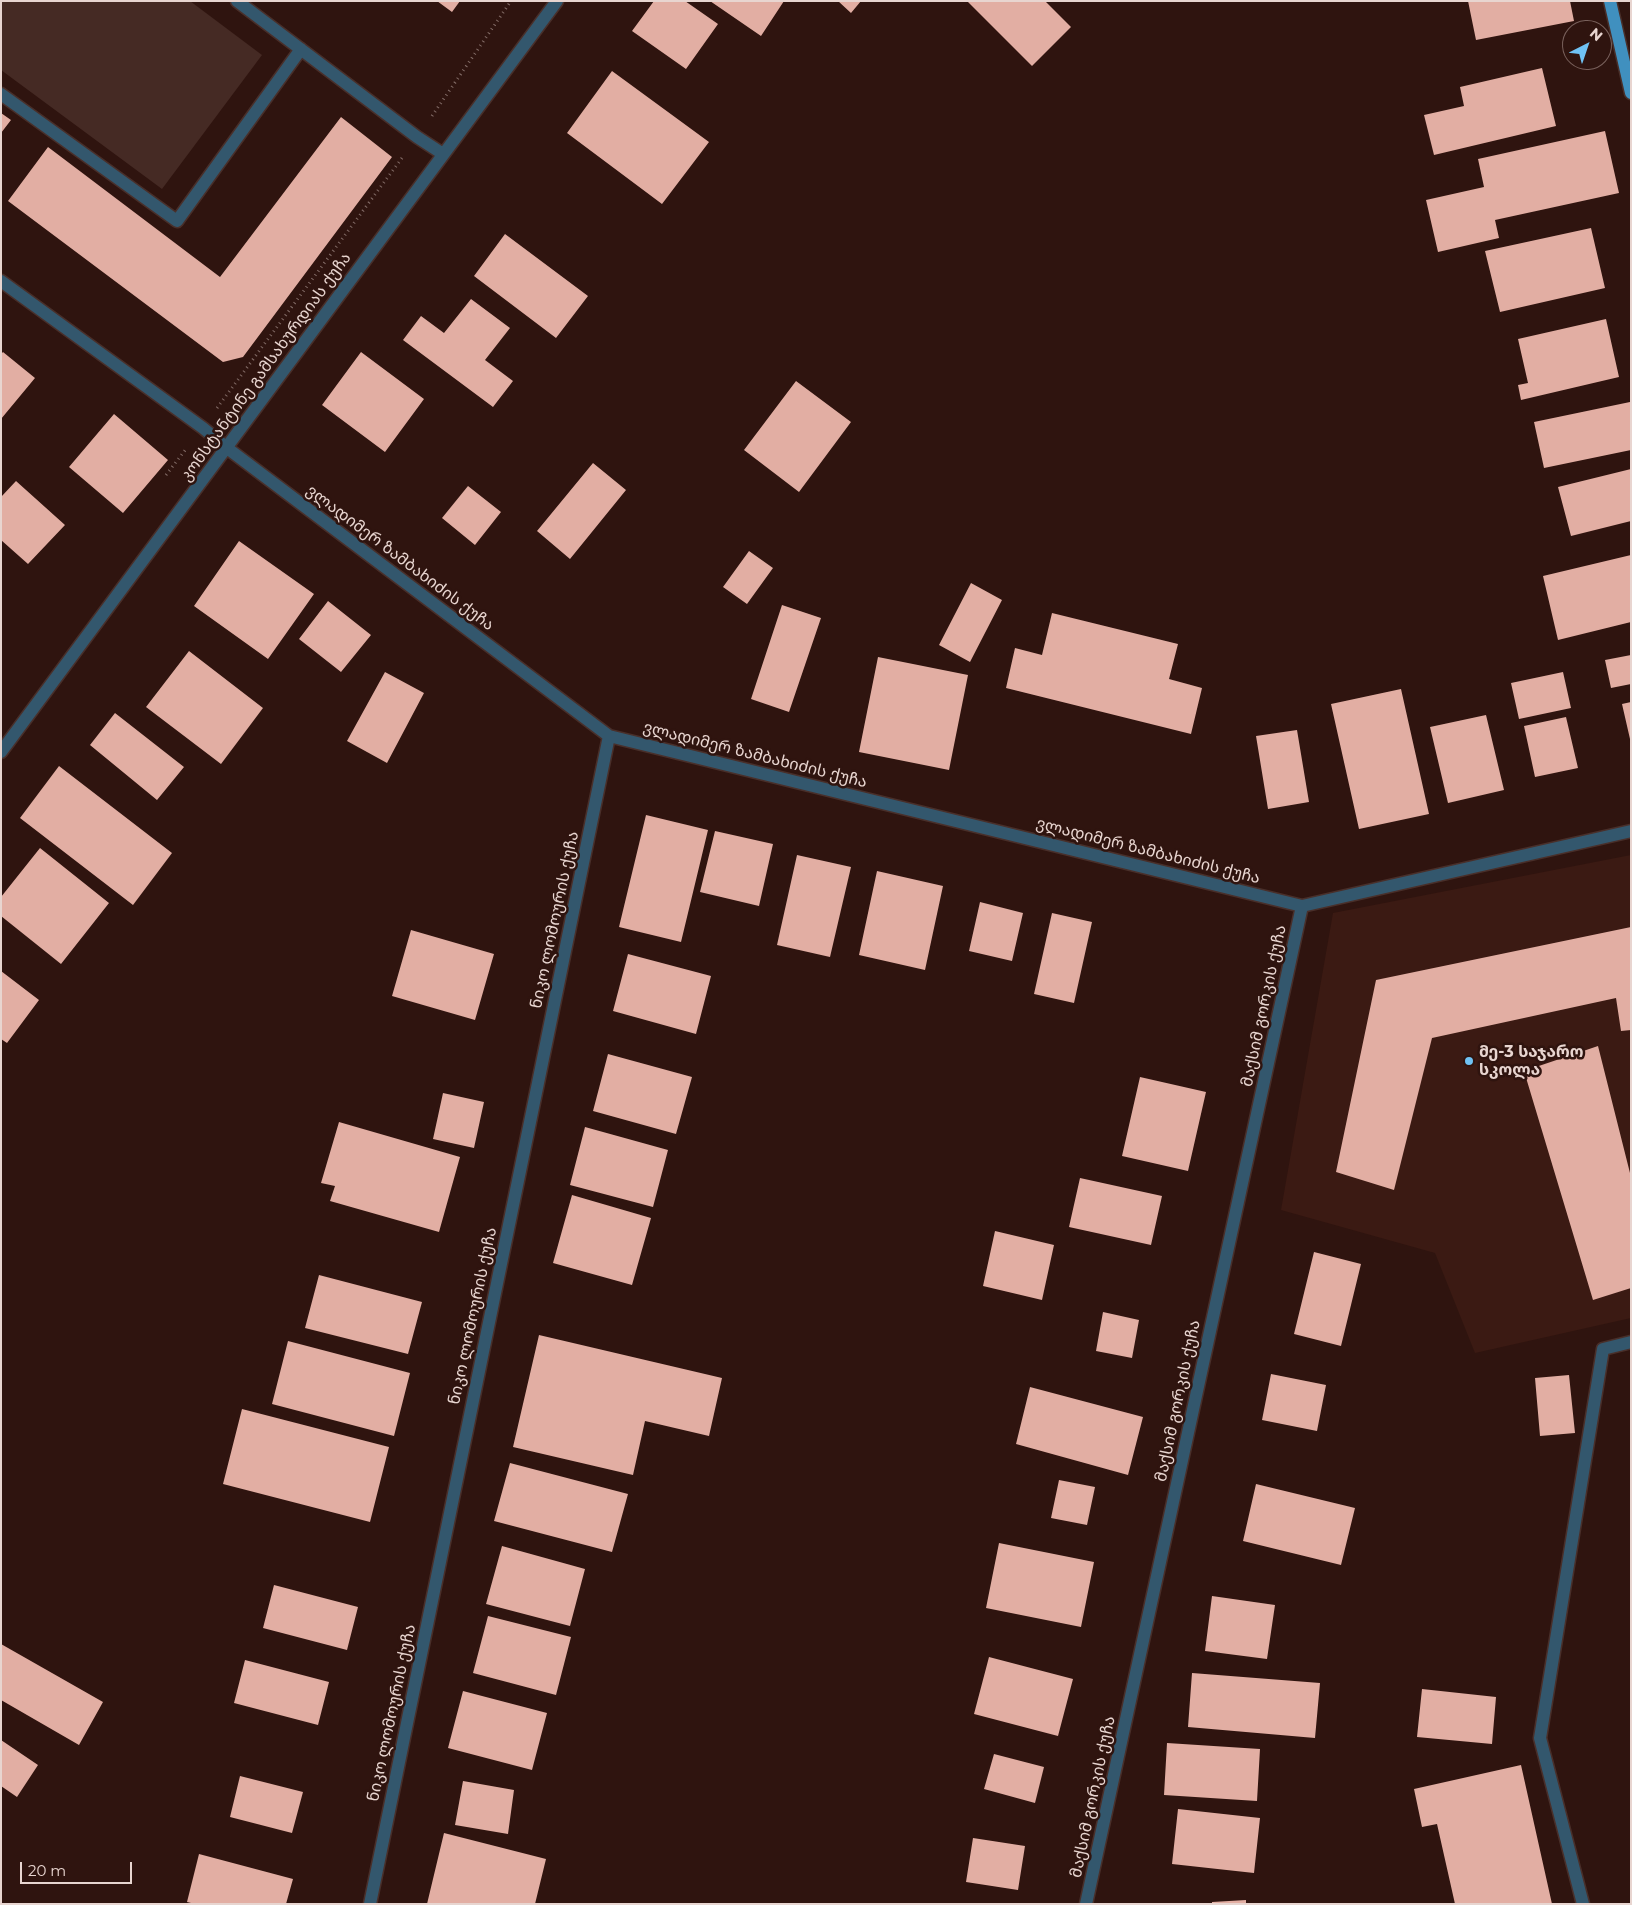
<!DOCTYPE html>
<meta charset="utf-8">
<style>
body{margin:0}
#map{position:relative;width:1632px;height:1905px;overflow:hidden;background:#2f140f;font-family:Montserrat,sans-serif}
canvas{display:block}
.frame{position:absolute;inset:0;border:2px solid #e8d5d0;pointer-events:none}
.north{position:absolute;left:1562px;top:20px;width:50px;height:50px;box-sizing:border-box;background:#2f140f;border:1px solid #79615c;border-radius:50%;rotate:41deg;font-size:14px;font-weight:700;line-height:20px;text-align:center;color:#e8d5d0}
.north::after{content:'';display:block;margin:auto;width:18px;height:22px;background:#6fc2f4;clip-path:polygon(50% 0,100% 100%,50% 72%,0 100%)}
.scale{position:absolute;left:20px;top:1862px;width:112px;height:22px;box-sizing:border-box;border:2px solid #e8d5d0;border-top:0;padding-left:6px;font-size:15px;line-height:18px;white-space:nowrap;color:#e8d5d0;-webkit-text-stroke:4px #2f140f;paint-order:stroke}
</style>
<div id="map">
<canvas width="1632" height="1905"></canvas>
<div class="frame"></div>
<div class="north">N</div>
<div class="scale">20 m</div>
</div>
<script>
const ctx = document.querySelector('canvas').getContext('2d');
ctx.lineJoin = 'round';
function fillPath(path, color) { ctx.fillStyle = color; ctx.fill(path, 'evenodd'); }
const toPath = rows => new Path2D(rows.map(r => 'M' + r).join(''));
function strokePath(path, color, width, dash) { ctx.strokeStyle = color; ctx.lineWidth = width; ctx.lineCap = dash ? 'butt' : 'round'; ctx.setLineDash(dash || []); ctx.stroke(path); }
function label(font, color, halo, rows, align = 'center') {
  ctx.font = font + ' Montserrat,"Noto Sans Georgian",sans-serif'; ctx.lineWidth = 5; ctx.setLineDash([]); ctx.textBaseline = 'middle'; ctx.strokeStyle = halo; ctx.fillStyle = color; for (const [text, x, y, turn = 0] of rows) {
    ctx.save(); ctx.translate(x, y); ctx.rotate((+turn || 0) * Math.PI / 180); ctx.textAlign = isNaN(turn) ? turn : align; if (halo) ctx.strokeText(text, 0, 0); ctx.fillText(text, 0, 0); ctx.restore();
  }
}
const built = toPath([
 [1631,855,1631,1318,1475,1353,1435,1253,1281,1210,1333,913]
]);
const green = toPath([
 [1,1,190,1,262,55,162,189,1,70]
]);
const building = toPath([
 [437,1,460,1,452,12],
 [654,1,685,1,718,24,686,69,632,31],
 [710,1,784,1,761,36],
 [838,1,861,1,851,13],
 [967,1,1045,1,1071,27,1032,66],
 [1468,1,1570,1,1574,21,1476,40],
 [1542,68,1556,126,1434,155,1424,115,1464,106,1460,87],
 [612,71,709,142,662,204,567,133],
 [1,113,11,120,1,133],
 [341,117,392,157,243,357,223,362,8,201,48,147,220,277],
 [1605,131,1619,193,1495,220,1499,238,1438,252,1426,200,1484,187,1478,159],
 [1591,228,1605,288,1500,312,1485,251],
 [505,234,588,296,556,338,474,276],
 [471,299,510,328,485,360,513,381,493,407,403,340,421,316,444,333],
 [1606,319,1619,377,1521,400,1518,385,1528,383,1518,339],
 [3,352,35,378,1,419,1,354],
 [361,352,424,399,385,452,322,405],
 [796,381,851,422,799,492,744,450],
 [1630,402,1631,450,1544,468,1534,422],
 [114,414,168,460,123,513,69,467],
 [593,463,626,490,570,559,537,531],
 [1631,469,1631,521,1571,536,1558,487],
 [16,481,65,525,28,564,1,540,1,497],
 [468,486,501,512,475,545,442,518],
 [239,541,314,594,268,659,194,606],
 [749,551,773,568,747,604,723,587],
 [1631,555,1631,622,1558,640,1543,576],
 [971,583,1002,600,970,662,939,645],
 [328,601,371,635,341,672,299,639],
 [782,605,821,618,789,712,751,699],
 [1052,613,1178,644,1169,679,1202,688,1191,734,1006,688,1015,648,1042,655],
 [189,651,263,708,221,764,146,707],
 [1631,655,1631,684,1611,688,1605,660],
 [878,657,968,675,949,770,859,752],
 [385,672,424,693,387,763,347,741],
 [1563,672,1571,708,1519,719,1511,683],
 [1401,689,1429,814,1359,829,1331,704],
 [1631,702,1631,739,1630,739,1622,704],
 [115,713,184,767,157,800,90,745],
 [1486,715,1504,790,1448,803,1430,727],
 [1566,717,1578,768,1535,777,1524,726],
 [1297,730,1309,802,1268,809,1256,736],
 [59,766,172,853,133,905,20,818],
 [646,815,708,830,681,942,619,927],
 [715,831,773,844,759,906,700,892],
 [40,848,109,903,61,964,1,916,1,897],
 [797,855,851,867,830,957,777,945],
 [877,871,943,886,925,970,859,955],
 [980,902,1023,913,1012,961,969,951],
 [1052,913,1092,922,1074,1003,1034,994],
 [1631,927,1631,1030,1621,1031,1616,998,1432,1038,1394,1190,1336,1172,1376,980],
 [411,930,494,954,475,1020,392,996],
 [628,954,711,976,696,1034,613,1011],
 [1,971,39,1000,7,1043,1,1039],
 [1598,1046,1631,1177,1631,1288,1593,1300,1524,1071],
 [608,1054,692,1077,676,1134,593,1111],
 [1140,1077,1206,1092,1188,1171,1122,1156],
 [443,1093,484,1102,474,1148,433,1139],
 [339,1122,460,1157,439,1232,330,1201,335,1186,321,1183],
 [585,1127,668,1150,653,1207,570,1185],
 [1080,1178,1162,1196,1151,1245,1069,1227],
 [572,1195,651,1218,632,1285,553,1263],
 [995,1231,1054,1245,1042,1300,983,1286],
 [1314,1252,1361,1264,1341,1346,1294,1334],
 [319,1275,422,1302,408,1354,305,1328],
 [1103,1312,1139,1320,1132,1358,1096,1351],
 [539,1335,722,1378,709,1436,645,1421,633,1475,513,1447],
 [288,1341,410,1373,394,1436,272,1404],
 [1271,1374,1326,1385,1317,1431,1262,1420],
 [1569,1375,1575,1433,1540,1436,1535,1378],
 [1030,1387,1143,1417,1128,1475,1016,1444],
 [242,1409,389,1447,370,1522,223,1484],
 [510,1463,628,1494,612,1552,494,1521],
 [1059,1480,1095,1487,1087,1525,1051,1518],
 [1256,1484,1355,1508,1341,1565,1243,1541],
 [999,1543,1094,1562,1081,1627,986,1608],
 [502,1546,585,1569,570,1626,486,1604],
 [274,1585,358,1607,347,1650,263,1628],
 [1212,1596,1275,1605,1267,1659,1205,1651],
 [488,1616,571,1637,556,1695,473,1673],
 [1,1644,103,1702,79,1745,1,1700],
 [989,1657,1073,1679,1058,1736,974,1714],
 [245,1660,329,1682,318,1725,234,1703],
 [1192,1673,1320,1683,1315,1738,1188,1727],
 [1422,1689,1496,1697,1492,1744,1417,1737],
 [463,1691,547,1713,532,1770,448,1748],
 [1,1740,38,1765,17,1797,1,1786],
 [1167,1743,1260,1749,1257,1801,1164,1795],
 [994,1754,1044,1767,1035,1803,984,1789],
 [1521,1765,1552,1904,1455,1904,1437,1824,1422,1827,1414,1789],
 [240,1776,303,1792,292,1833,230,1817],
 [463,1781,514,1790,508,1834,455,1825],
 [1178,1809,1260,1818,1254,1873,1172,1864],
 [444,1833,546,1859,535,1904,427,1904],
 [973,1838,1025,1846,1018,1890,966,1882],
 [199,1854,293,1879,286,1904,195,1904,187,1902],
 [1246,1900,1246,1904,1212,1904,1212,1902]
]);
const path = toPath([
 [432,116,511,1],
 [217,408,402,158],
 [166,475,186,449]
]);
const minor = toPath([
 [237,1,417,137,443,154],
 [1,94,177,221,301,49],
 [1,281,203,428,227,448,609,736,1302,906,1631,831],
 [1,752,557,1],
 [370,1904,609,736],
 [1086,1904,1302,906],
 [1583,1904,1540,1738,1603,1349,1631,1342]
]);
const major = toPath([
 [1610,1,1631,93]
]);
const markers = [
 [1469,1061,5,"#6fc2f4"]
];
const streetNames = [
 ["კონსტანტინე გამსახურდიას ქუჩა",266,367,-54],
 ["ვლადიმერ ზამბახიძის ქუჩა",400,558,37],
 ["ვლადიმერ ზამბახიძის ქუჩა",755,755,14],
 ["ვლადიმერ ზამბახიძის ქუჩა",1148,851,14],
 ["ნიკო ლომოურის ქუჩა",555,920,-78],
 ["მაქსიმ გორკის ქუჩა",1264,1006,-78],
 ["ნიკო ლომოურის ქუჩა",473,1316,-78],
 ["მაქსიმ გორკის ქუჩა",1178,1401,-78],
 ["ნიკო ლომოურის ქუჩა",392,1713,-78],
 ["მაქსიმ გორკის ქუჩა",1093,1797,-78]
];
const poiNames = [
 ["მე-3 საჯარო",1479,1052],
 ["სკოლა",1479,1070]
];
fillPath(built, '#3b1a13');
fillPath(green, '#452a24');
fillPath(building, '#e2aea3');
strokePath(minor, '#492f2a', 15);
strokePath(major, '#492f2a', 15);
strokePath(path, '#846d68', 3, [1, 4]);
strokePath(minor, '#33576d', 12);
strokePath(major, '#4090bf', 12);
for (const [x, y, r, color] of markers) { const dot = new Path2D(); dot.arc(x, y, r, 0, 2 * Math.PI); ctx.fillStyle = color; ctx.fill(dot); strokePath(dot, '#2f140f', 2); }
label('16px', '#e8d5d0', '#2f140f', streetNames);
label('bold 16px', '#e8d5d0', '#2f140f', poiNames, 'left');
</script>
